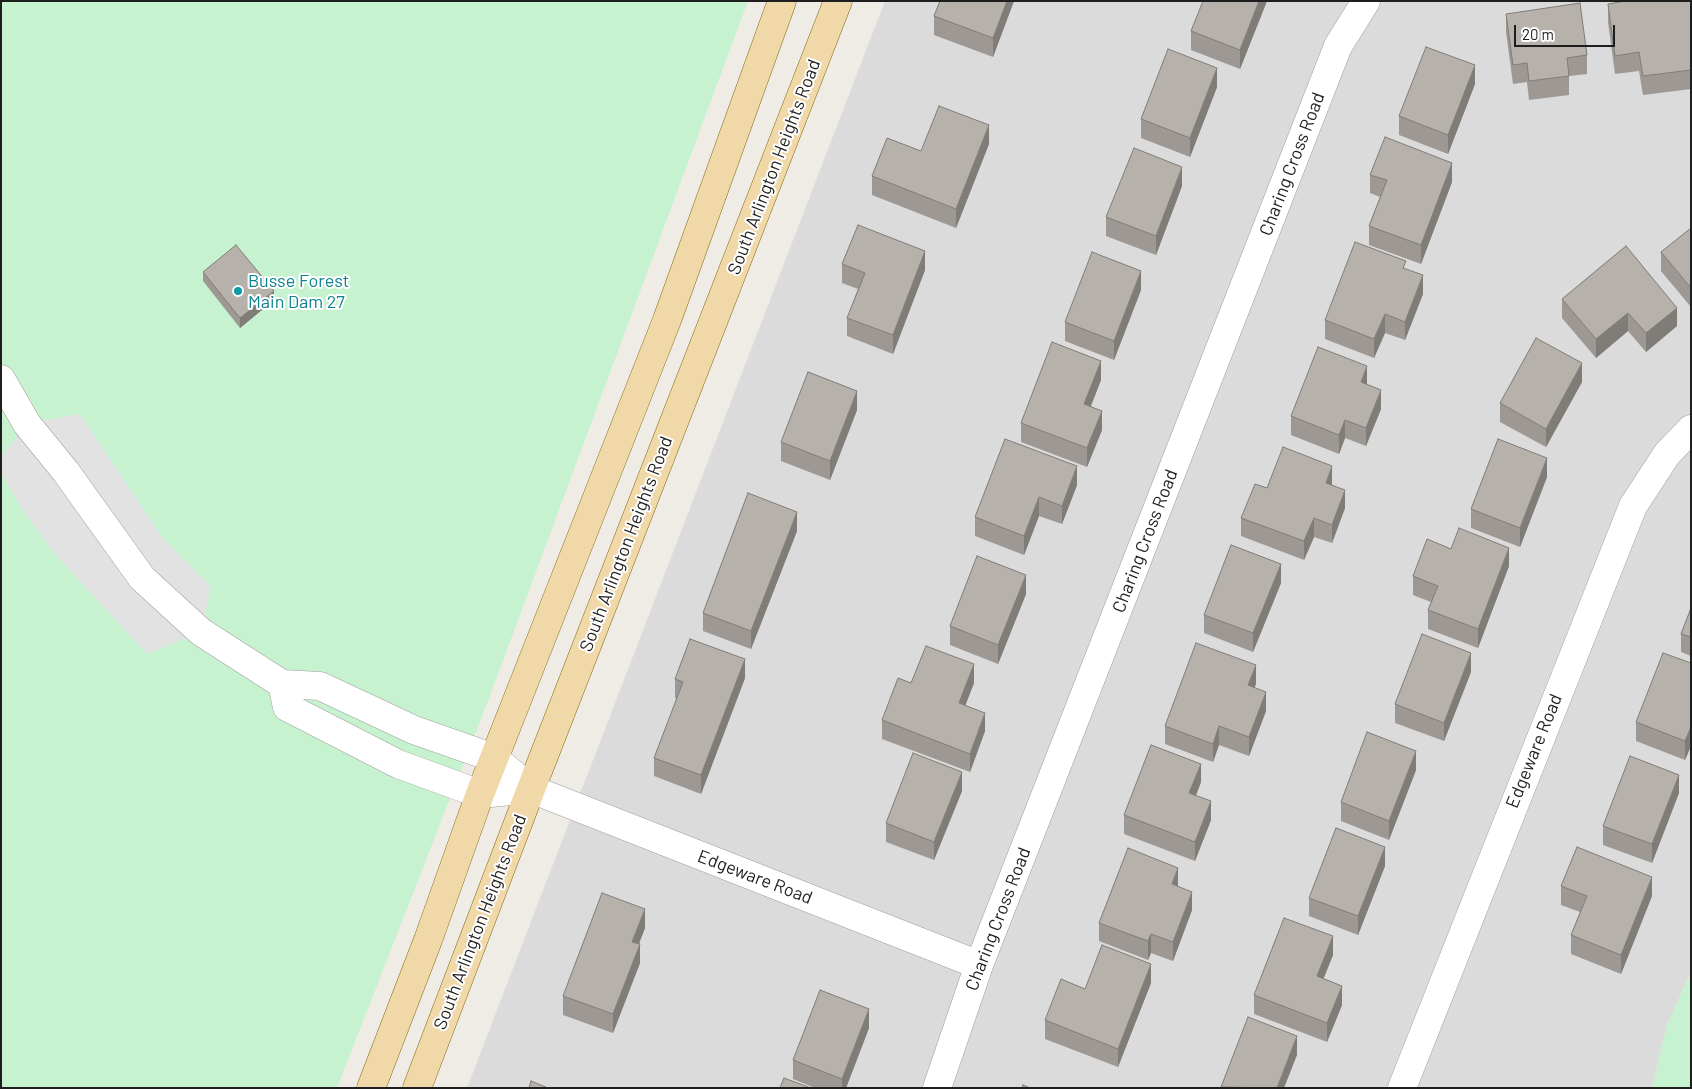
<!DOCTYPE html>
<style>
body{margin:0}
#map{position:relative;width:1692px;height:1089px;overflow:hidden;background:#eeece5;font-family:Barlow,sans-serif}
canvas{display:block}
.frame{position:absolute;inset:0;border:2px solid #1e1e1e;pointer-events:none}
.scale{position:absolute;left:1514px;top:25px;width:101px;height:22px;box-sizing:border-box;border:2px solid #1e1e1e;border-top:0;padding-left:6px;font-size:15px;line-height:18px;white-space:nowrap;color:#1e1e1e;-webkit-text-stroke:4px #fff;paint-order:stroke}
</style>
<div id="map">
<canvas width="1692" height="1089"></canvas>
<div class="frame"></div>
<div class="scale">20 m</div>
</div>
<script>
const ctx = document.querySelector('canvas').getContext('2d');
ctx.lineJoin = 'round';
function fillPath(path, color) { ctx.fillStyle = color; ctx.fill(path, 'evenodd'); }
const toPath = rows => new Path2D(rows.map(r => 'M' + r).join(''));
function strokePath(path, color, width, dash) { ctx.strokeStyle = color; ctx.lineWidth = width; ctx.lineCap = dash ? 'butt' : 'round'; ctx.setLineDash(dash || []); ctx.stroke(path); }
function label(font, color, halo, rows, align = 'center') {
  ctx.font = font + ' Barlow,sans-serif'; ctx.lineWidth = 4; ctx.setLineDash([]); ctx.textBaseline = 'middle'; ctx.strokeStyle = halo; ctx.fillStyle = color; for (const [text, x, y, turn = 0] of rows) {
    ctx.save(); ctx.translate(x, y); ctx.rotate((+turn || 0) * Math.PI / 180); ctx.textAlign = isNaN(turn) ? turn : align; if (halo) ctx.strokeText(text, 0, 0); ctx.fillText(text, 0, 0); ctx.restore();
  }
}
const residential = toPath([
 [885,1,1691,1,1691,972,1667,1025,1652,1088,467,1088]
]);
const park = toPath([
 [1,1,748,1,488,701,337,1088,1,1088],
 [1691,972,1691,1088,1652,1088,1667,1025]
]);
const parking = toPath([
 [80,414,163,538,211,587,201,632,147,654,55,554,20,506,1,471,1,457,27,424]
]);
const minor = toPath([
 [1,379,27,424,66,472,142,578,201,632,282,684,320,686,414,730,494,758,531,789,979,965],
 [282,684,287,707,398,764,480,794,531,789],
 [937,1088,979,965,1338,46,1366,1],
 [1402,1088,1633,506,1667,454,1691,429]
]);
const major = toPath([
 [371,1088,428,940,480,794,667,320,782,1],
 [417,1088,531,789,838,1]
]);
const wall = toPath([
 [940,1,1014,1,993,57,934,35,934,16],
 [1267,1,1240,69,1191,50,1191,31],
 [1691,1,1691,89,1643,95,1639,71,1615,74,1608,22,1608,4],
 [1506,14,1587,55,1587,74,1569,76,1569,95,1529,100,1527,82,1513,84,1506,32],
 [1475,84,1448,154,1399,135,1399,116],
 [1217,87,1190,157,1141,138,1141,119],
 [989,144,956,228,872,195,872,176,921,151],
 [1370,175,1452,182,1421,264,1369,245,1369,226,1380,197,1370,193],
 [1182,186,1156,255,1106,236,1106,217],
 [1691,228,1691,307,1661,271,1661,252],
 [1626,246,1677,326,1646,352,1628,331,1596,358,1562,318,1562,299],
 [842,264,925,270,893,354,847,336,847,318,858,289,842,283],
 [1406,269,1423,294,1405,340,1385,333,1374,358,1325,339,1325,320],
 [203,272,274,300,240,328,203,281],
 [1141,290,1114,360,1065,341,1065,322],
 [1101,380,1091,406,1102,430,1087,467,1021,442,1021,423],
 [1582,382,1546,447,1500,422,1500,403],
 [1367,385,1381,409,1366,446,1345,438,1339,454,1291,435,1291,416],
 [857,410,830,480,781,461,781,442],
 [1547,477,1520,547,1471,528,1471,509],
 [1077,485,1062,524,1039,516,1024,555,975,536,975,517],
 [1332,485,1345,508,1332,543,1314,537,1304,560,1241,536,1241,518,1267,488],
 [797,531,751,649,703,631,703,613],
 [1451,549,1509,566,1478,648,1428,629,1428,610,1431,602,1413,595,1413,576],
 [1281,583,1253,652,1204,633,1204,615],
 [1026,594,998,664,950,645,950,626],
 [1691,608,1691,656,1681,652,1681,634],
 [1691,663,1691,746,1685,760,1636,741,1636,722],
 [1471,672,1444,741,1395,723,1395,704],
 [745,678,701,794,654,776,654,758,677,699,675,698,675,679],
 [974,683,965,705,985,731,970,772,882,739,882,720],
 [1256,684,1254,687,1266,711,1249,756,1219,745,1213,762,1165,744,1165,726],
 [1416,770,1389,840,1341,821,1341,802],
 [1201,782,1196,796,1211,820,1195,861,1124,834,1124,815],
 [962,791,934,860,886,842,886,823],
 [1679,793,1652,863,1603,845,1603,826],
 [1385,866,1358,935,1309,916,1309,898],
 [1178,886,1192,910,1173,961,1151,953,1148,960,1099,941,1099,923],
 [1561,886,1652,896,1621,974,1571,954,1571,935,1580,912,1561,905],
 [645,928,639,944,640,963,613,1033,563,1015,563,996],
 [1333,955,1323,979,1342,1005,1327,1042,1254,1014,1254,995],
 [1151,983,1118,1067,1045,1039,1045,1020,1085,989],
 [869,1028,846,1088,815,1088,793,1079,793,1060]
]);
const shadedWall = toPath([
 [1007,1,1014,1,993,57,993,38],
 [1259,1,1267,1,1240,69,1240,50],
 [1475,65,1475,84,1448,154,1448,135],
 [1217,68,1217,87,1190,157,1190,138],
 [989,125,989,144,956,228,956,209],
 [1452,163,1452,182,1421,264,1421,245],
 [1182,167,1182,186,1156,255,1156,236],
 [925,251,925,270,893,354,893,335],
 [1141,271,1141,290,1114,360,1114,341],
 [1423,275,1423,294,1405,340,1405,322],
 [274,291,274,300,240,328,240,318],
 [1677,308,1677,326,1646,352,1646,333],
 [1628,313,1628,331,1596,358,1596,339],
 [1385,314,1385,333,1374,358,1374,339],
 [1101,361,1101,380,1084,423,1084,404],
 [1582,363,1582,382,1546,447,1546,429],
 [1367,366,1367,385,1361,382],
 [1381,390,1381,409,1366,446,1366,428],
 [857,391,857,410,830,480,830,461],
 [1102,411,1102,430,1087,467,1087,448],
 [1345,420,1345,438,1339,454,1339,435],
 [1547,458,1547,477,1520,547,1520,528],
 [1077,466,1077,485,1062,524,1062,506],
 [1332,466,1332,485,1326,483],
 [1345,490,1345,508,1332,543,1332,525],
 [1039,497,1039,516,1024,555,1024,536],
 [797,512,797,531,751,649,751,631],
 [1314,518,1314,537,1304,560,1304,541],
 [1509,548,1509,566,1478,648,1478,629],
 [1281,564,1281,583,1253,652,1253,633],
 [1026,575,1026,594,998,664,998,645],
 [1471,653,1471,672,1444,741,1444,723],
 [745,659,745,678,701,794,701,775],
 [974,664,974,683,959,722,959,703],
 [1256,665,1256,684,1248,704,1248,685],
 [1266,692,1266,711,1249,756,1249,737],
 [985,713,985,731,970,772,970,754],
 [1219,726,1219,745,1213,762,1213,744],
 [1691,727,1691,746,1685,760,1685,741],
 [1416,751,1416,770,1389,840,1389,821],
 [1201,764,1201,782,1189,812,1189,793],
 [962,772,962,791,934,860,934,842],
 [1679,775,1679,793,1652,863,1652,844],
 [1211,801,1211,820,1195,861,1195,842],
 [1385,847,1385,866,1358,935,1358,916],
 [1178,868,1178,886,1172,884],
 [1652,877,1652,896,1621,974,1621,955],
 [1192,892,1192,910,1173,961,1173,942],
 [645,909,645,928,632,961,632,942],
 [1151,934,1151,953,1148,960,1148,941],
 [1333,936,1333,955,1317,995,1317,976],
 [640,944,640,963,613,1033,613,1014],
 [1151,964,1151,983,1118,1067,1118,1049],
 [1342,986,1342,1005,1327,1042,1327,1023],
 [869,1009,869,1028,846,1088,842,1088,842,1079],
 [1297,1036,1297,1055,1284,1088,1277,1088]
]);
const building = toPath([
 [940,1,1007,1,993,38,934,16,940,1],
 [1203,1,1259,1,1240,50,1191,31,1203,1],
 [1626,1,1691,1,1691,70,1643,76,1639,52,1615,56,1608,4,1626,1],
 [1580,3,1587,55,1567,58,1569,76,1529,81,1527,63,1513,65,1506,14,1580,3],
 [1426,47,1475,65,1448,135,1399,116,1426,47],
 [1168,49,1217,68,1190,138,1141,119,1168,49],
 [939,106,989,125,956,209,872,176,887,138,921,151,939,106],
 [1385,137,1452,163,1421,245,1369,226,1387,180,1370,175,1385,137],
 [1134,148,1182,167,1156,236,1106,217,1134,148],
 [858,225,925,251,893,335,847,318,865,273,842,264,858,225],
 [1691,228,1691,288,1661,252,1691,228],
 [1355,242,1406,261,1403,268,1423,275,1405,322,1385,314,1374,339,1325,320,1355,242],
 [236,245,274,291,240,318,203,272,236,245],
 [1626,246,1677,308,1646,333,1628,313,1596,339,1562,299,1626,246],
 [1092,252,1141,271,1114,341,1065,322,1092,252],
 [1536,338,1582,363,1546,429,1500,403,1536,338],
 [1052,342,1101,361,1084,404,1102,411,1087,448,1021,423,1052,342],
 [1318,347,1367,366,1361,382,1381,390,1366,428,1345,420,1339,435,1291,416,1318,347],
 [808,372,857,391,830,461,781,442,808,372],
 [1005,439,1077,466,1062,506,1039,497,1024,536,975,517,1005,439],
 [1498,439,1547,458,1520,528,1471,509,1498,439],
 [1283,447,1332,466,1326,483,1345,490,1332,525,1314,518,1304,541,1241,518,1255,484,1267,488,1283,447],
 [748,493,797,512,751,631,703,613,748,493],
 [1459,528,1509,548,1478,629,1428,610,1438,586,1413,576,1427,539,1451,549,1459,528],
 [1231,545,1281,564,1253,633,1204,615,1231,545],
 [977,556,1026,575,998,645,950,626,977,556],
 [1691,608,1691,637,1681,634,1691,608],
 [1422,634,1471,653,1444,723,1395,704,1422,634],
 [690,639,745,659,701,775,654,758,683,682,675,679,690,639],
 [1196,643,1256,665,1248,685,1266,692,1249,737,1219,726,1213,744,1165,726,1196,643],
 [926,646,974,664,959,703,985,713,970,754,882,720,898,678,911,683,926,646],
 [1663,653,1691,663,1691,727,1685,741,1636,722,1663,653],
 [1367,732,1416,751,1389,821,1341,802,1367,732],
 [1151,745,1201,764,1189,793,1211,801,1195,842,1124,815,1151,745],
 [913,753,962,772,934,842,886,823,913,753],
 [1630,756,1679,775,1652,844,1603,826,1630,756],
 [1336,828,1385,847,1358,916,1309,898,1336,828],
 [1577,847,1652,877,1621,955,1571,935,1587,896,1561,886,1577,847],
 [1128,848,1178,868,1172,884,1192,892,1173,942,1151,934,1148,941,1099,923,1128,848],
 [602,893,645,909,632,942,640,944,613,1014,563,996,602,893],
 [1284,918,1333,936,1317,976,1342,986,1327,1023,1254,995,1284,918],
 [1102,945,1151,964,1118,1049,1045,1020,1061,979,1085,989,1102,945],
 [820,990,869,1009,842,1079,793,1060,820,990],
 [1248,1017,1297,1036,1277,1088,1221,1087,1248,1017],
 [784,1078,811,1088,780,1088,784,1078],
 [531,1081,548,1088,529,1088,531,1081],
 [1023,1085,1030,1088,1022,1088,1023,1085]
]);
const markers = [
 [238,291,5,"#0f9aa8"]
];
const streetNames = [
 ["Charing Cross Road",1292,164,-69],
 ["South Arlington Heights Road",774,167,-69],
 ["Charing Cross Road",1145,541,-69],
 ["South Arlington Heights Road",626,544,-69],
 ["Edgeware Road",1534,751,-68],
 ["Edgeware Road",755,877,21],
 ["Charing Cross Road",998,919,-69],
 ["South Arlington Heights Road",480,922,-69]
];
const cultureNames = [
 ["Busse Forest",248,281],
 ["Main Dam 27",248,302]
];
fillPath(residential, '#dcdbdb');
fillPath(park, '#c7f2cf');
fillPath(parking, '#e2e2e2');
strokePath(minor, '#9f9f9f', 29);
strokePath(major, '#866a12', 29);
strokePath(minor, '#fff', 28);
strokePath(major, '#f0d8a8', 28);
fillPath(wall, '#9d9893');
fillPath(shadedWall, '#807c78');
fillPath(building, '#b7b1ab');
strokePath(building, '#807c78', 1);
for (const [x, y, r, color] of markers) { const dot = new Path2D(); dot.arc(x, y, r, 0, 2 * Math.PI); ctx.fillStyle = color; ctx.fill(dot); strokePath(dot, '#fff', 2); }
label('18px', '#1e1e1e', '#fff', streetNames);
label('18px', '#0d838f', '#fff', cultureNames, 'left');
</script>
